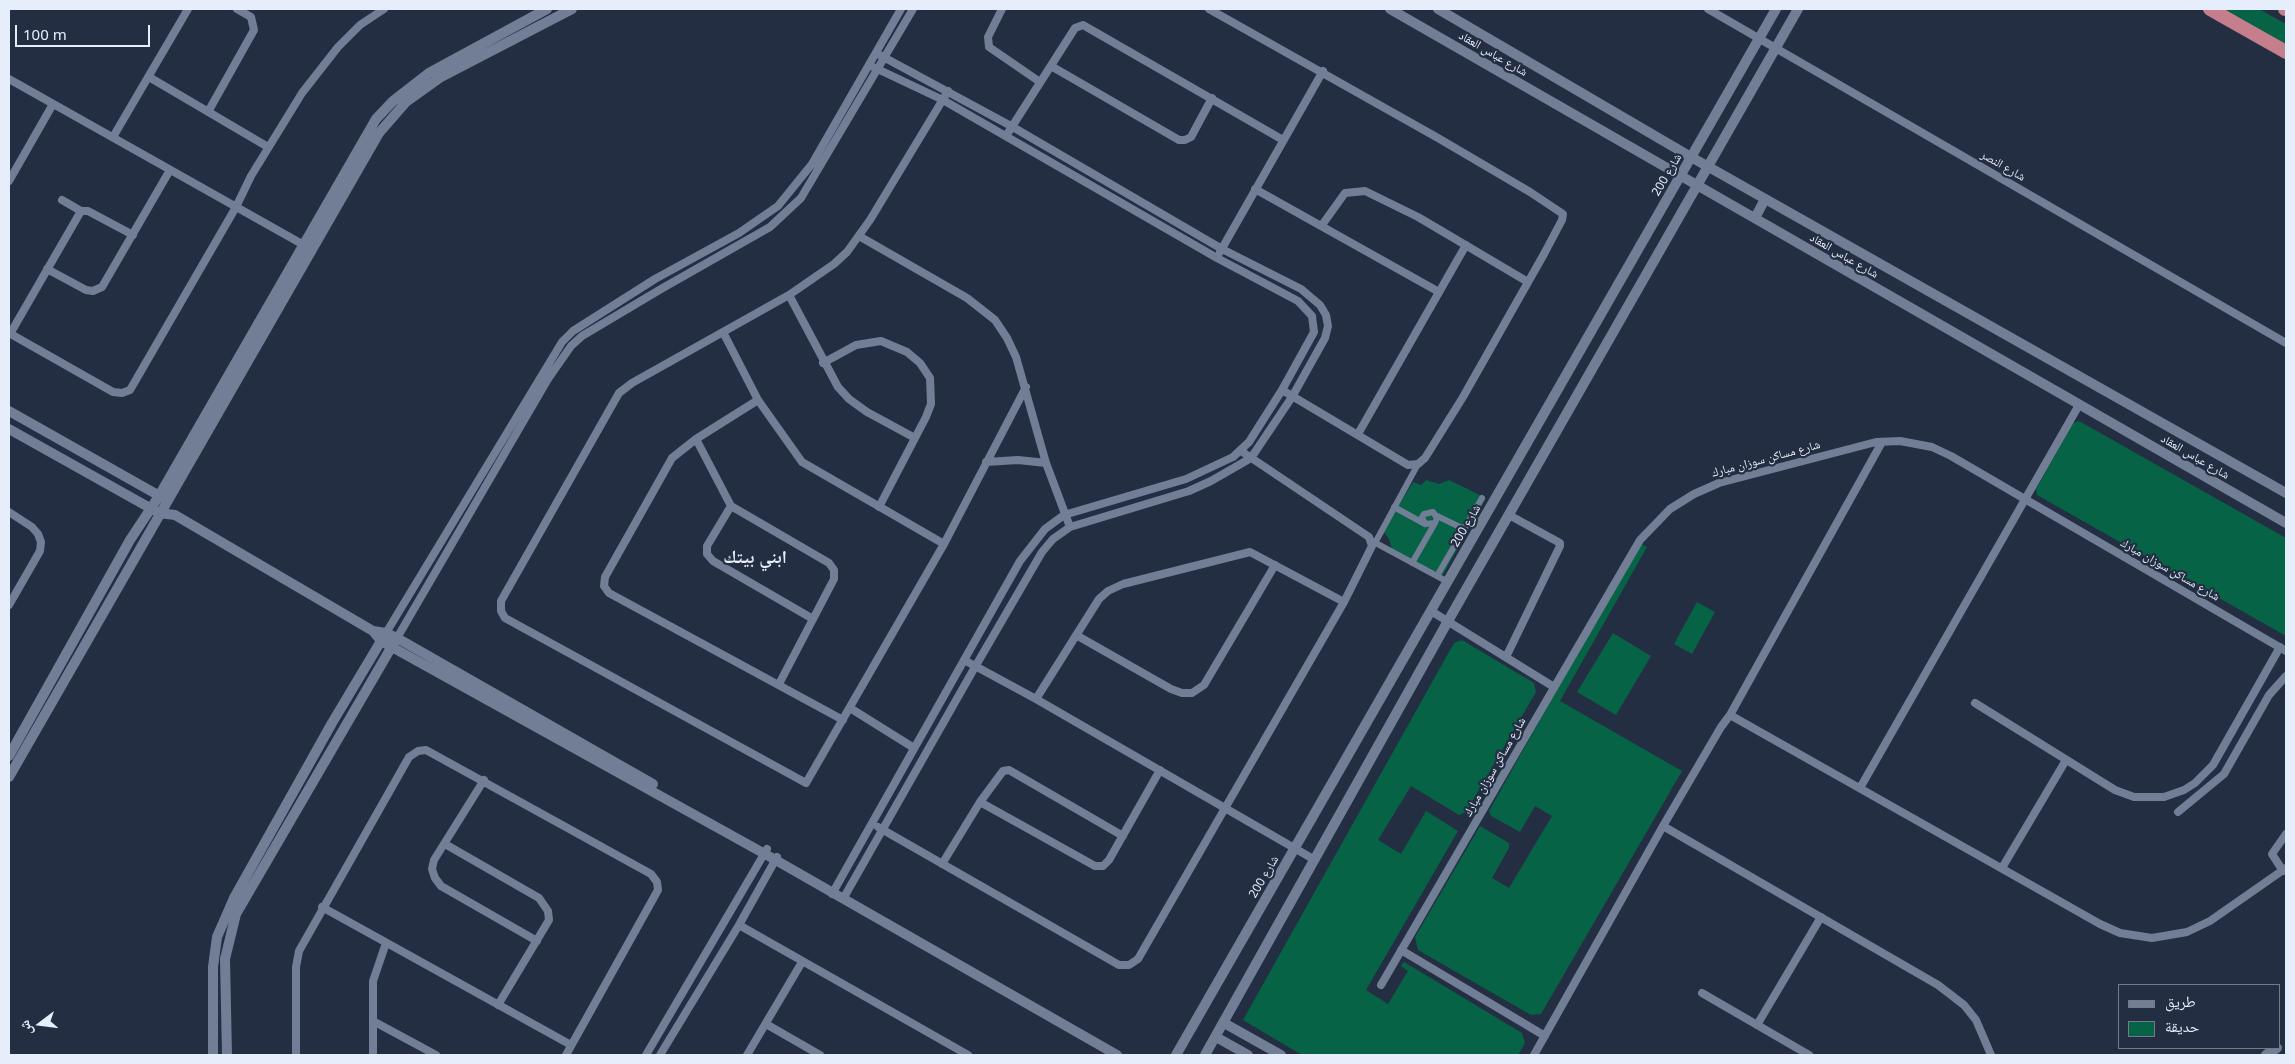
<!DOCTYPE html>
<meta charset="utf-8">
<style>
body{margin:0}
#map{position:relative;width:2295px;height:1064px;overflow:hidden;background:#242e42;font-family:"Noto Sans","Noto Naskh Arabic",sans-serif}
canvas{display:block}
.frame{position:absolute;inset:0;border:10px solid #e6edfb;pointer-events:none}
.legend{position:absolute;left:2118px;top:984px;width:162px;height:65px;box-sizing:border-box;background:#242e42;border:1px solid #727a8c;margin:0;padding:6px 9px;list-style:none;font-size:15px;color:#e6edfb}
.legend li{display:flex;align-items:center;gap:10px;height:25px}
.legend b{width:25px;border:1px solid #727a8c}
.north{position:absolute;left:15px;top:999px;width:50px;height:50px;-webkit-text-stroke:4px #242e42;paint-order:stroke;rotate:255deg;font-size:14px;font-weight:700;line-height:20px;text-align:center;color:#e6edfb}
.north::after{content:'';display:block;margin:auto;width:18px;height:22px;background:#e6edfb;clip-path:polygon(50% 0,100% 100%,50% 72%,0 100%)}
.scale{position:absolute;left:15px;top:25px;width:135px;height:22px;box-sizing:border-box;border:2px solid #e6edfb;border-top:0;padding-left:6px;font-size:15px;line-height:18px;white-space:nowrap;color:#e6edfb;-webkit-text-stroke:4px #242e42;paint-order:stroke}
</style>
<div id="map">
<canvas width="2295" height="1064"></canvas>
<div class="frame"></div>
<ul class="legend">
<li><b style="height:6px;background:#727e96"></b>طريق</li>
<li><b style="height:14px;background:#066345"></b>حديقة</li>
</ul>
<div class="north">ش</div>
<div class="scale">100 m</div>
</div>
<script>
const ctx = document.querySelector('canvas').getContext('2d');
ctx.lineJoin = 'round';
function fillPath(path, color) { ctx.fillStyle = color; ctx.fill(path, 'evenodd'); }
const toPath = rows => new Path2D(rows.map(r => 'M' + r).join(''));
function strokePath(path, color, width, dash) { ctx.strokeStyle = color; ctx.lineWidth = width; ctx.lineCap = dash ? 'butt' : 'round'; ctx.setLineDash(dash || []); ctx.stroke(path); }
function label(font, color, halo, rows, align = 'center') {
  ctx.font = font + ' "Noto Sans","Noto Naskh Arabic",sans-serif'; ctx.lineWidth = 4.5; ctx.setLineDash([]); ctx.textBaseline = 'middle'; ctx.strokeStyle = halo; ctx.fillStyle = color; for (const [text, x, y, turn = 0] of rows) {
    ctx.save(); ctx.translate(x, y); ctx.rotate((+turn || 0) * Math.PI / 180); ctx.textAlign = isNaN(turn) ? turn : align; if (halo) ctx.strokeText(text, 0, 0); ctx.fillText(text, 0, 0); ctx.restore();
  }
}
const green = toPath([
 [2224,9,2259,9,2286,24,2286,45],
 [2079,421,2286,538,2286,636,2037,495,2036,489,2073,423],
 [1426,480,1439,484,1449,480,1486,498,1441,578,1392,550,1389,539,1383,531,1413,482,1421,485],
 [1639,543,1647,547,1560,701,1682,771,1541,1014,1531,1015,1418,950,1415,937,1480,826,1509,843,1509,848,1492,878,1509,888,1552,816,1535,806,1520,832,1491,816,1489,811],
 [1697,602,1715,612,1692,654,1674,644],
 [1613,633,1651,656,1616,715,1577,692],
 [1462,640,1534,683,1536,692,1466,812,1459,815,1411,786,1378,840,1401,854,1426,811,1458,831,1366,990,1388,1004,1408,971,1401,966,1404,962,1522,1033,1525,1043,1518,1055,1302,1055,1243,1020,1454,643]
]);
const pedestrian = toPath([
 [1394,507,1425,524],
 [1435,515,1464,529],
 [1372,541,1448,582],
 [1375,543,1418,464],
 [1412,563,1435,523,1437,518,1433,512,1424,514,1422,517,1425,524,1435,523],
 [1437,576,1482,498]
]);
const minor = toPath([
 [1002,9,988,37,989,47,1040,82],
 [1209,9,1438,138,1530,192,1563,214,1562,220,1544,254,1463,397,1425,458,1418,464,1408,465,1282,390],
 [1708,9,2286,343],
 [1051,66,1179,140,1185,140,1191,137,1212,98],
 [149,77,268,147],
 [9,79,302,244],
 [948,91,870,220,847,252,834,264,789,295,632,383,619,393,501,601,501,611,505,618,806,783,944,544,1026,387],
 [208,112,254,30,251,17,237,9],
 [1006,136,1075,28,1083,25,1283,140],
 [113,137,188,9],
 [9,181,53,104],
 [1255,189,1439,292],
 [62,200,81,211],
 [1322,225,1345,193,1365,191,1418,217,1528,282],
 [859,236,967,298,995,320,1007,338,1016,357,1046,463,1070,527],
 [1220,252,1323,71],
 [47,269,86,290,93,291,102,287,170,170],
 [789,295,838,387,849,399,867,412,915,438],
 [9,333,113,392,122,393,130,390,236,207,251,176,302,93,338,47,360,25,384,9],
 [10,334,81,211,88,211,133,235],
 [724,334,758,400,802,462,944,544],
 [823,363,856,345,881,341,907,352,920,363,930,378,931,404,926,417,879,507],
 [758,400,696,439,672,458,605,577,604,586,609,593,843,720],
 [1358,434,1466,245],
 [696,439,731,506,829,563,834,570,834,579,779,684],
 [986,462,1018,460,1046,463],
 [731,506,707,546,707,554,713,561,813,619],
 [9,512,32,527,38,534,41,542,40,551,9,605],
 [1431,611,1554,687],
 [386,633,562,342,573,331,655,279,739,233,778,206,812,164,901,9],
 [1076,635,1171,689,1182,693,1192,693,1204,685,1275,565],
 [397,638,548,379,571,346,582,336,661,289,770,227,801,198,913,9],
 [1506,657,1560,546,1560,543,1509,515],
 [964,660,1036,699,1315,860],
 [1036,699,1099,599,1108,591,1123,584,1250,552,1344,602],
 [1975,703,2115,790,2134,797,2164,797,2184,790,2195,783,2213,765,2280,647],
 [850,708,914,748],
 [1730,715,1882,442],
 [484,780,434,860,432,869,435,878,441,886,537,941],
 [1860,788,2079,405],
 [980,802,1095,866,1103,866,1109,860,1160,770],
 [2178,812,2224,774,2269,695,2286,676],
 [1663,826,1938,985,1964,1005,1976,1020,1991,1055],
 [878,827,1119,965,1129,965,1138,959,1344,602,1372,546,1369,537,1241,451],
 [445,844,539,898,548,911,549,920,498,1005],
 [942,864,980,802,1003,771,1009,770,1123,836],
 [2002,868,2066,760],
 [2283,871,2272,854,2286,834],
 [832,894,1020,561,1045,529,1064,515,1186,479,1233,457,1249,442,1282,390,1314,332,1312,316,1298,301,1217,258,943,100,869,65],
 [843,899,975,667,1042,552,1053,539,1070,527,1189,491,1211,481,1251,458,1292,397,1325,338,1328,326,1326,315,1320,305,1301,289,1222,249,1011,126,876,53],
 [322,907,571,1045],
 [739,925,968,1055],
 [1401,950,1545,1036],
 [1381,985,1640,540,1670,509,1694,494,1719,483,1876,442,1900,441,1932,447,1951,456,2286,651],
 [1702,993,1809,1055],
 [373,1021,436,1055],
 [766,1024,820,1055],
 [1757,1025,1821,917],
 [296,1055,296,967,299,951,409,757,418,751,426,750,651,874,657,882,658,890,566,1055],
 [373,1055,373,981,386,943],
 [646,1055,767,849],
 [660,1055,739,925,777,857],
 [747,1055,802,962],
 [1534,1055,1663,826,1721,727,1730,715,2100,924,2120,933,2152,938,2187,932,2210,921,2286,868]
]);
const tertiary = toPath([
 [1390,9,2286,523],
 [1438,9,1691,157,2286,493],
 [1755,218,1765,199],
 [9,411,165,499],
 [9,429,159,513,175,515,373,631,381,641,765,854,1117,1055],
 [373,631,386,633,397,638,653,784],
 [9,756,130,540,159,496,376,119,393,101,429,73,547,9],
 [9,777,379,133,406,102,441,77,572,9],
 [1224,1023,1281,1055],
 [1216,1037,1248,1055],
 [213,1055,213,967,217,937,234,898,332,723,384,636],
 [227,1055,225,959,236,914,395,641],
 [1176,1055,1776,9],
 [1205,1055,1448,621,1798,9],
 [2266,1055,2277,1048]
]);
const trunk = toPath([
 [2210,9,2286,52],
 [2285,9,2286,9]
]);
const streetNames = [
 ["شارع عباس العقاد",1493,54,30],
 ["شارع النصر",2003,166,30],
 ["شارع 200",1667,175,-60],
 ["شارع عباس العقاد",1844,256,30],
 ["شارع عباس العقاد",2195,457,30],
 ["شارع مساكن سوزان مبارك",1766,459,-15],
 ["شارع 200",1466,526,-60],
 ["شارع مساكن سوزان مبارك",2170,570,30],
 ["شارع مساكن سوزان مبارك",1495,767,-60],
 ["شارع 200",1264,877,-60]
];
const districtNames = [
 ["ابني بيتك",755,558]
];
fillPath(green, '#066345');
strokePath(pedestrian, '#727e96', 6);
strokePath(minor, '#727e96', 8);
strokePath(tertiary, '#727e96', 10);
strokePath(trunk, '#c47e8c', 14);
label('12px', '#e6edfb', '#242e42', streetNames);
label('bold 18px', '#e6edfb', '#242e42', districtNames);
</script>
